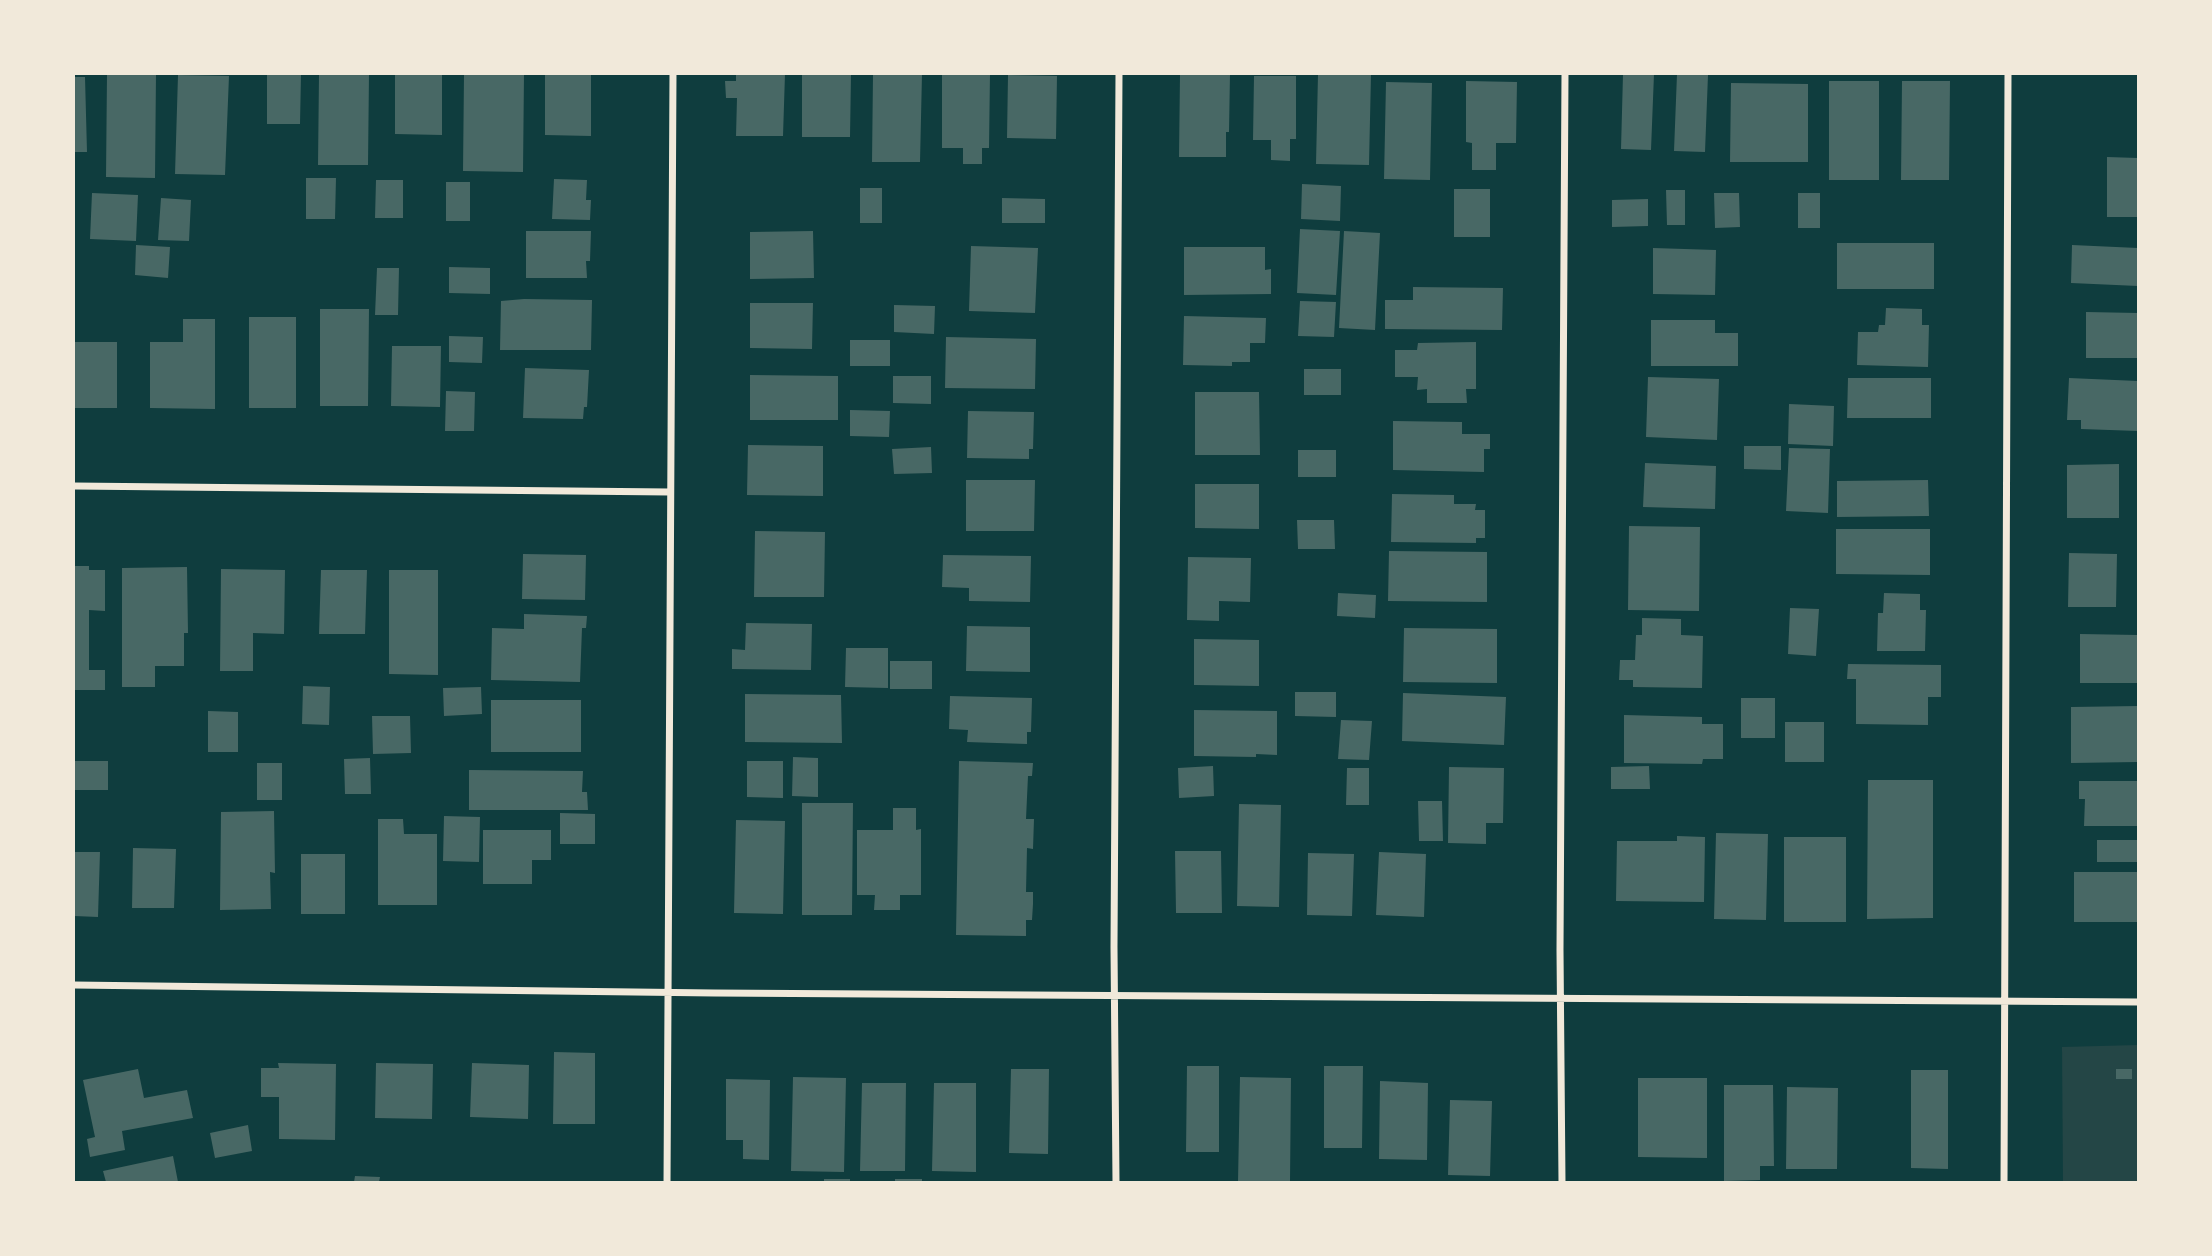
<!DOCTYPE html>
<style>
body{margin:0}
#map{position:relative;width:2212px;height:1256px;overflow:hidden;background:#0f3d3e;font-family:Merriweather,serif}
canvas{display:block}
.frame{position:absolute;inset:0;border:75px solid #f1e9da;pointer-events:none}
</style>
<div id="map">
<canvas width="2212" height="1256"></canvas>
<div class="frame"></div>
</div>
<script>
const ctx = document.querySelector('canvas').getContext('2d');
ctx.lineJoin = 'round';
function fillPath(path, color) { ctx.fillStyle = color; ctx.fill(path, 'evenodd'); }
const toPath = rows => new Path2D(rows.map(r => 'M' + r).join(''));
function strokePath(path, color, width, dash) { ctx.strokeStyle = color; ctx.lineWidth = width; ctx.lineCap = dash ? 'butt' : 'round'; ctx.setLineDash(dash || []); ctx.stroke(path); }
const green = toPath([
 [2138,1045,2138,1182,2063,1182,2062,1047]
]);
const building = toPath([
 [107,74,156,74,155,178,106,177],
 [267,74,301,74,300,124,267,124],
 [319,74,369,74,368,165,318,165],
 [395,74,442,74,442,135,395,134],
 [464,74,524,74,523,172,463,171],
 [545,74,591,74,591,136,545,135],
 [736,74,785,74,783,136,736,136,737,98,726,98,725,81,736,81],
 [802,74,851,74,850,137,802,137],
 [873,74,922,74,920,162,872,162],
 [942,74,990,74,989,148,982,148,982,164,963,164,963,148,942,148],
 [1180,74,1230,74,1229,132,1226,132,1226,157,1179,157],
 [1318,74,1371,74,1369,165,1316,164],
 [1623,74,1654,74,1651,150,1621,149],
 [1677,74,1708,75,1705,152,1674,151],
 [178,75,229,76,225,175,175,174],
 [1008,75,1057,76,1056,139,1007,138],
 [1254,76,1296,76,1296,139,1290,139,1290,161,1271,160,1271,140,1253,140],
 [74,77,85,77,87,152,74,152],
 [1466,81,1517,82,1516,143,1496,143,1496,170,1472,170,1472,143,1466,142],
 [1829,81,1879,81,1879,180,1829,180],
 [1902,81,1950,81,1949,180,1901,180],
 [1386,82,1432,83,1430,180,1384,179],
 [1731,83,1808,84,1808,162,1730,162],
 [2107,157,2138,158,2138,217,2107,217],
 [306,178,336,178,335,219,306,219],
 [554,179,587,180,586,200,591,200,590,220,552,219],
 [376,180,403,180,403,218,375,218],
 [446,182,470,182,470,221,446,221],
 [1302,184,1341,186,1340,221,1301,219],
 [860,188,882,188,882,223,860,223],
 [1454,189,1490,189,1490,237,1454,237],
 [1666,190,1685,190,1685,225,1667,225],
 [92,193,138,195,136,241,90,239],
 [1714,193,1739,193,1740,227,1715,228],
 [1798,193,1820,193,1820,228,1798,228],
 [161,198,191,200,189,241,158,240],
 [1002,198,1045,199,1045,223,1002,223],
 [1648,199,1648,226,1612,227,1612,200],
 [1300,229,1340,231,1336,295,1297,293],
 [526,231,591,231,590,261,586,261,587,278,526,278],
 [813,231,814,278,750,279,750,232],
 [1344,231,1380,233,1375,330,1339,328],
 [1837,243,1934,243,1934,289,1837,289],
 [136,245,170,247,168,278,135,275],
 [2072,245,2138,248,2138,286,2071,283],
 [971,246,1038,248,1035,313,969,311],
 [1184,247,1265,247,1265,270,1271,269,1271,294,1184,295],
 [1653,248,1716,250,1715,295,1653,294],
 [449,267,490,268,490,294,449,293],
 [377,268,399,268,398,315,375,315],
 [1413,287,1503,288,1502,330,1385,329,1385,300,1413,300],
 [524,299,592,300,591,350,500,350,501,301],
 [1300,301,1336,302,1334,337,1298,336],
 [750,303,813,303,812,349,750,348],
 [894,305,935,306,934,334,894,332],
 [1886,308,1922,309,1922,325,1929,325,1928,367,1857,365,1858,332,1878,332,1879,325,1885,325],
 [320,309,369,309,368,406,320,406],
 [2086,312,2138,313,2138,358,2086,358],
 [1184,316,1266,318,1265,343,1250,343,1250,362,1232,362,1232,366,1183,365],
 [249,317,296,317,296,408,249,408],
 [183,319,215,319,215,409,150,408,150,342,183,342],
 [1651,320,1715,320,1715,333,1738,333,1738,366,1651,366],
 [449,336,483,337,482,363,449,362],
 [946,337,1036,339,1035,389,945,388],
 [850,340,890,340,890,366,850,366],
 [74,342,117,342,117,408,74,408],
 [1476,342,1476,389,1466,389,1467,403,1427,403,1427,389,1417,390,1418,377,1395,377,1395,350,1417,350,1418,343],
 [392,346,441,346,440,407,391,406],
 [525,368,589,370,587,407,584,407,583,419,523,418],
 [1304,369,1341,369,1341,395,1304,395],
 [750,375,838,376,838,420,750,420],
 [893,376,931,376,931,404,893,403],
 [1648,377,1719,379,1717,440,1646,437],
 [1848,378,1931,378,1931,418,1847,418],
 [2069,378,2138,381,2138,431,2081,429,2081,420,2067,420],
 [446,391,475,392,474,431,445,431],
 [1195,392,1259,392,1260,455,1195,455],
 [1789,404,1834,406,1833,446,1788,444],
 [850,410,890,411,889,437,850,436],
 [968,411,1034,412,1033,449,1029,449,1029,459,967,458],
 [1393,421,1462,422,1462,434,1490,434,1490,449,1484,449,1484,472,1393,470],
 [748,445,823,446,823,496,747,495],
 [1744,446,1781,446,1781,470,1744,469],
 [931,447,932,473,894,474,892,449],
 [1789,448,1830,449,1828,513,1786,511],
 [1298,450,1336,450,1336,477,1298,477],
 [1645,463,1716,466,1715,509,1643,507],
 [2119,464,2119,518,2067,518,2067,465],
 [966,480,1035,480,1034,531,966,531],
 [1928,480,1929,516,1837,517,1837,481],
 [1195,484,1259,484,1259,529,1195,528],
 [1392,494,1454,495,1454,504,1476,504,1475,510,1485,510,1485,538,1476,538,1476,543,1391,542],
 [1297,520,1334,520,1335,549,1298,549],
 [1629,526,1700,527,1699,611,1628,610],
 [1836,529,1930,529,1930,575,1836,574],
 [755,531,825,532,824,597,754,597],
 [1389,551,1487,552,1487,602,1388,601],
 [2069,553,2117,554,2116,607,2068,607],
 [523,554,586,555,585,600,522,599],
 [943,555,1031,556,1030,602,969,601,969,588,942,587],
 [1188,557,1251,558,1250,602,1219,601,1219,621,1187,620],
 [74,566,89,566,89,570,105,570,105,611,89,610,89,670,105,670,105,690,74,690],
 [187,567,188,633,184,633,184,666,155,666,155,687,122,687,122,568],
 [221,569,285,570,284,634,253,633,253,671,220,671],
 [321,570,367,570,365,634,319,634],
 [389,570,438,570,438,675,389,674],
 [1338,593,1376,595,1375,618,1337,616],
 [1884,593,1920,594,1920,610,1926,610,1925,651,1877,651,1878,613,1883,613],
 [1790,608,1819,609,1816,656,1788,654],
 [524,614,587,616,586,628,582,628,580,682,491,680,492,628,524,629],
 [1642,618,1681,619,1681,635,1703,636,1702,688,1633,687,1633,680,1619,680,1620,660,1635,660,1636,635,1642,635],
 [746,623,812,624,811,670,732,669,732,649,745,650],
 [967,626,1030,627,1030,672,966,671],
 [1404,628,1497,629,1497,683,1403,682],
 [2080,634,2138,635,2138,683,2080,683],
 [1194,639,1259,640,1259,686,1194,685],
 [846,648,888,648,888,688,845,687],
 [890,661,932,661,932,689,890,689],
 [1848,664,1941,665,1941,697,1928,697,1928,725,1856,724,1856,679,1847,679],
 [303,686,330,687,329,725,302,724],
 [481,687,482,714,444,716,443,688],
 [1295,692,1336,692,1336,717,1295,716],
 [1403,693,1506,697,1504,745,1402,741],
 [745,694,841,695,842,743,745,742],
 [950,696,1032,698,1031,732,1027,732,1027,744,967,742,968,730,949,729],
 [1741,698,1775,698,1775,738,1741,738],
 [491,700,581,700,581,752,491,752],
 [2138,706,2138,762,2071,763,2071,707],
 [1194,710,1277,711,1277,755,1256,754,1256,757,1194,756],
 [208,711,238,712,238,752,208,752],
 [1624,715,1702,717,1702,724,1723,724,1723,759,1703,759,1702,764,1624,763],
 [372,716,410,716,411,753,373,754],
 [1341,720,1372,721,1369,760,1338,759],
 [1785,722,1824,722,1824,762,1785,762],
 [793,757,818,758,818,797,792,796],
 [370,758,371,794,345,794,344,759],
 [74,761,108,761,108,790,74,790],
 [747,761,783,761,783,798,747,797],
 [959,761,1033,763,1032,776,1028,776,1026,819,1034,819,1033,849,1027,848,1026,892,1033,892,1033,904,1032,920,1026,920,1026,936,956,935],
 [257,763,282,763,282,800,257,800],
 [1213,766,1214,796,1179,798,1178,768],
 [1649,766,1650,789,1611,789,1611,767],
 [1449,767,1504,768,1503,823,1486,823,1486,844,1448,843],
 [1347,768,1369,768,1369,805,1346,805],
 [469,770,583,771,582,792,587,792,588,810,469,810],
 [1868,780,1933,780,1933,918,1867,919],
 [2079,781,2138,781,2138,826,2084,826,2085,799,2079,799],
 [1418,801,1442,801,1443,841,1419,841],
 [802,803,853,803,852,915,802,915],
 [1239,804,1281,805,1279,907,1237,906],
 [893,808,916,808,916,830,921,829,921,895,900,895,900,910,874,910,875,895,857,895,857,830,893,830],
 [274,811,275,873,270,872,271,909,220,910,221,812],
 [560,813,595,814,595,844,560,844],
 [444,816,480,817,479,862,443,861],
 [378,819,403,819,404,834,437,834,437,905,378,905],
 [736,820,785,821,783,914,734,913],
 [483,830,551,830,551,860,532,860,532,884,483,884],
 [1716,833,1768,834,1766,920,1714,919],
 [1677,836,1705,837,1704,902,1616,901,1617,841,1677,841],
 [1784,837,1846,837,1846,922,1784,922],
 [2097,840,2138,840,2138,862,2097,862],
 [133,848,176,849,174,908,132,908],
 [1175,851,1221,851,1222,913,1176,913],
 [74,852,100,852,98,917,74,916],
 [1379,852,1426,854,1424,917,1376,915],
 [1308,853,1354,854,1352,916,1307,915],
 [301,854,345,854,345,914,301,914],
 [2074,872,2138,872,2138,922,2074,922],
 [554,1052,595,1053,595,1124,553,1124],
 [278,1063,336,1064,335,1140,279,1139,279,1097,261,1097,261,1068,279,1068],
 [376,1063,433,1064,432,1119,375,1118],
 [472,1063,529,1065,528,1119,470,1117],
 [1187,1066,1219,1066,1219,1152,1186,1152],
 [1324,1066,1363,1066,1362,1148,1324,1148],
 [138,1069,144,1098,187,1090,193,1118,122,1131,125,1150,90,1157,87,1139,95,1137,83,1080],
 [1011,1069,1049,1069,1048,1154,1009,1153],
 [2116,1069,2132,1069,2132,1079,2116,1079],
 [1911,1070,1948,1070,1948,1169,1911,1168],
 [793,1077,846,1078,844,1172,791,1171],
 [1240,1077,1291,1078,1290,1182,1238,1182],
 [1638,1078,1707,1078,1707,1158,1638,1157],
 [726,1079,770,1080,769,1160,743,1159,743,1140,726,1140],
 [1380,1081,1428,1083,1427,1160,1379,1159],
 [862,1083,906,1083,905,1171,860,1171],
 [934,1083,976,1083,976,1172,932,1171],
 [1724,1085,1773,1085,1774,1166,1760,1166,1760,1180,1724,1181],
 [1787,1087,1838,1088,1837,1169,1786,1169],
 [1450,1100,1492,1101,1490,1176,1448,1175],
 [248,1125,252,1151,215,1158,210,1133],
 [173,1156,178,1182,106,1182,103,1171],
 [355,1176,380,1177,379,1182,354,1182],
 [824,1179,850,1179,850,1182,824,1182],
 [895,1179,922,1179,922,1182,895,1182]
]);
const minor = toPath([
 [74,486,669,492],
 [74,985,714,993,2138,1002],
 [667,1182,673,74],
 [1116,1182,1114,947,1119,74],
 [1562,1182,1560,950,1565,74],
 [2004,1182,2008,74]
]);
fillPath(green, '#244646');
fillPath(building, '#486865');
strokePath(minor, '#f1e9da', 7);
</script>
